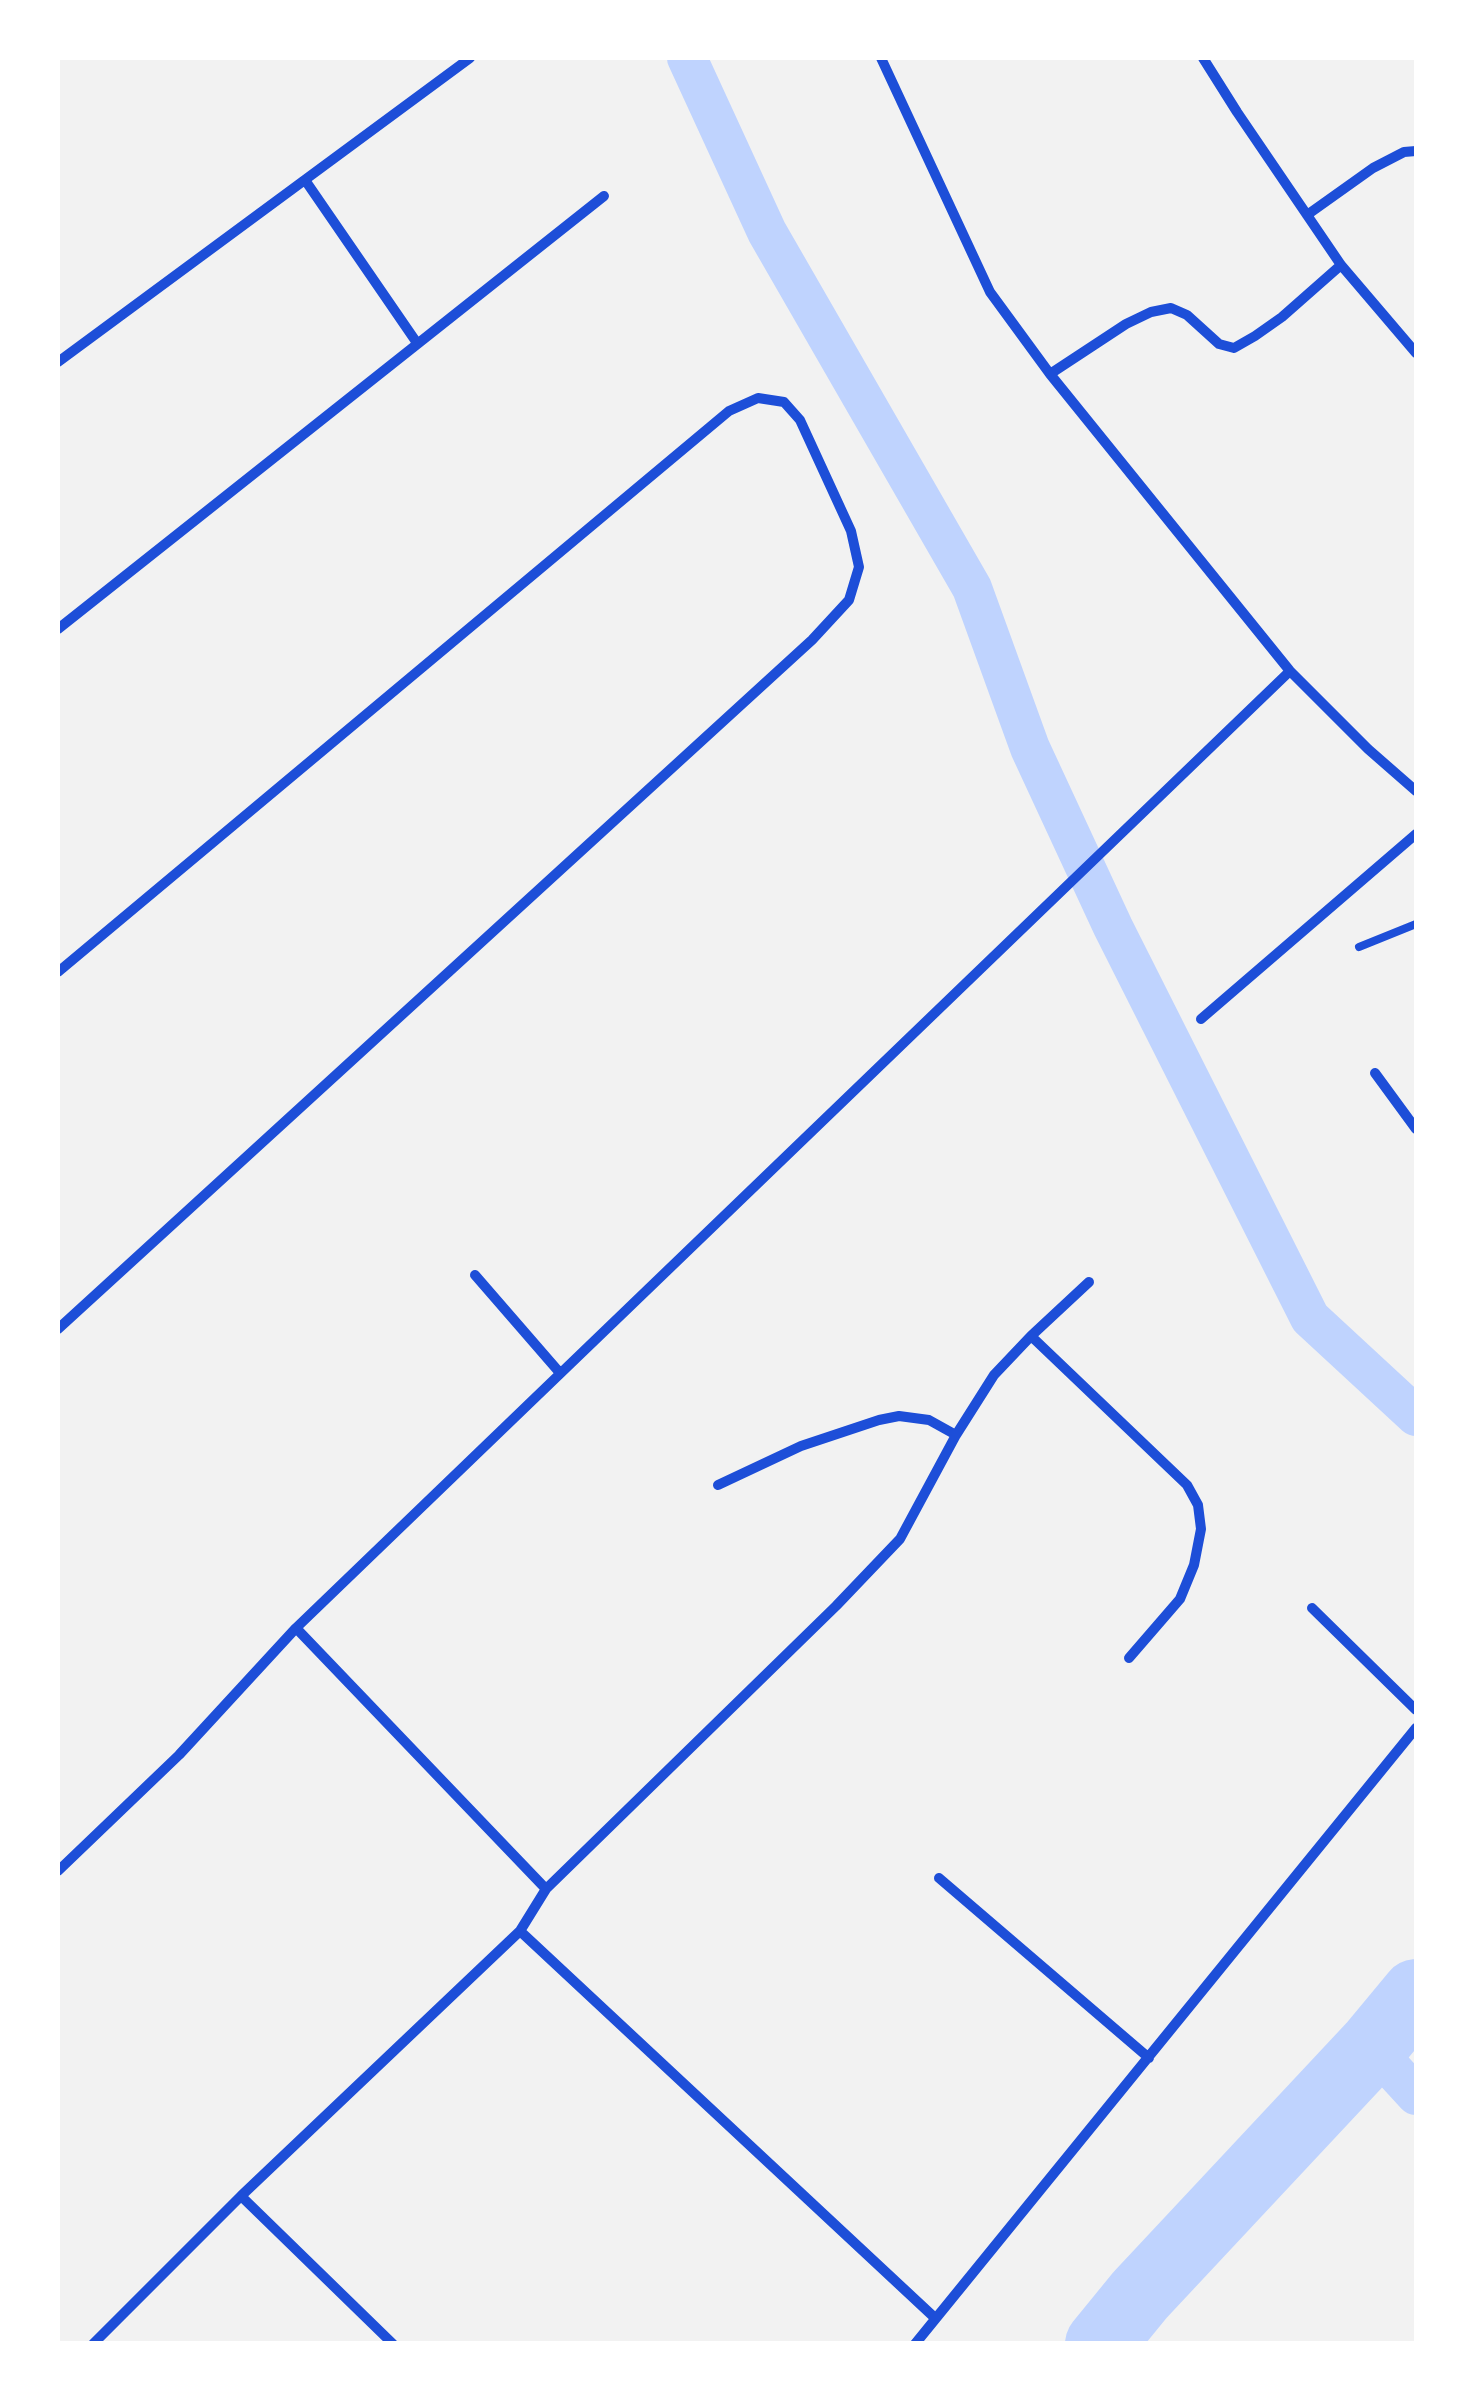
<!DOCTYPE html>
<style>
body{margin:0}
#map{position:relative;width:1474px;height:2401px;overflow:hidden;background:#f2f2f2;font-family:"Noto Sans",sans-serif}
canvas{display:block}
.frame{position:absolute;inset:0;border:60px solid #fff;pointer-events:none}
</style>
<div id="map">
<canvas width="1474" height="2401"></canvas>
<div class="frame"></div>
</div>
<script>
const ctx = document.querySelector('canvas').getContext('2d');
ctx.lineJoin = 'round';
const toPath = rows => new Path2D(rows.map(r => 'M' + r).join(''));
function strokePath(path, color, width, dash) { ctx.strokeStyle = color; ctx.lineWidth = width; ctx.lineCap = dash ? 'butt' : 'round'; ctx.setLineDash(dash || []); ctx.stroke(path); }
const canal = toPath([
 [687,58,767,232,972,588,1030,748,1113,927,1310,1318,1416,1416],
 [1372,2047,1416,2095]
]);
const river = toPath([
 [1100,2344,1140,2295,1372,2047,1416,1994]
]);
const service = toPath([
 [1359,947,1416,924]
]);
const minor = toPath([
 [881,58,990,292,1050,374,1290,671,1368,749,1416,791],
 [1203,58,1237,112,1341,265,1416,353],
 [305,180,417,343],
 [1307,215,1373,168,1404,152,1416,151],
 [58,362,470,58],
 [1050,374,1126,324,1151,312,1171,308,1187,315,1219,344,1234,348,1255,336,1282,317,1341,265],
 [58,629,604,196],
 [58,972,729,411,758,398,784,402,800,420,851,531,859,567,849,600,812,640,58,1329],
 [1201,1019,1416,834],
 [1375,1073,1416,1129],
 [475,1275,560,1373],
 [1031,1336,1187,1485,1198,1505,1201,1529,1194,1565,1180,1599,1129,1658],
 [718,1485,801,1446,879,1420,899,1416,929,1420,956,1435],
 [1312,1608,1416,1710],
 [296,1628,546,1889],
 [58,1871,179,1755,296,1628,1290,671],
 [939,1878,1149,2058],
 [520,1931,935,2318],
 [241,2196,393,2344],
 [93,2344,241,2196,520,1931,546,1889,836,1606,900,1539,956,1435,994,1375,1031,1336,1089,1282],
 [915,2344,1416,1728]
]);
strokePath(canal, '#bfd3fe', 40);
strokePath(river, '#bfd3fe', 70);
strokePath(service, '#1d4ed8', 8);
strokePath(minor, '#1d4ed8', 10);
</script>
